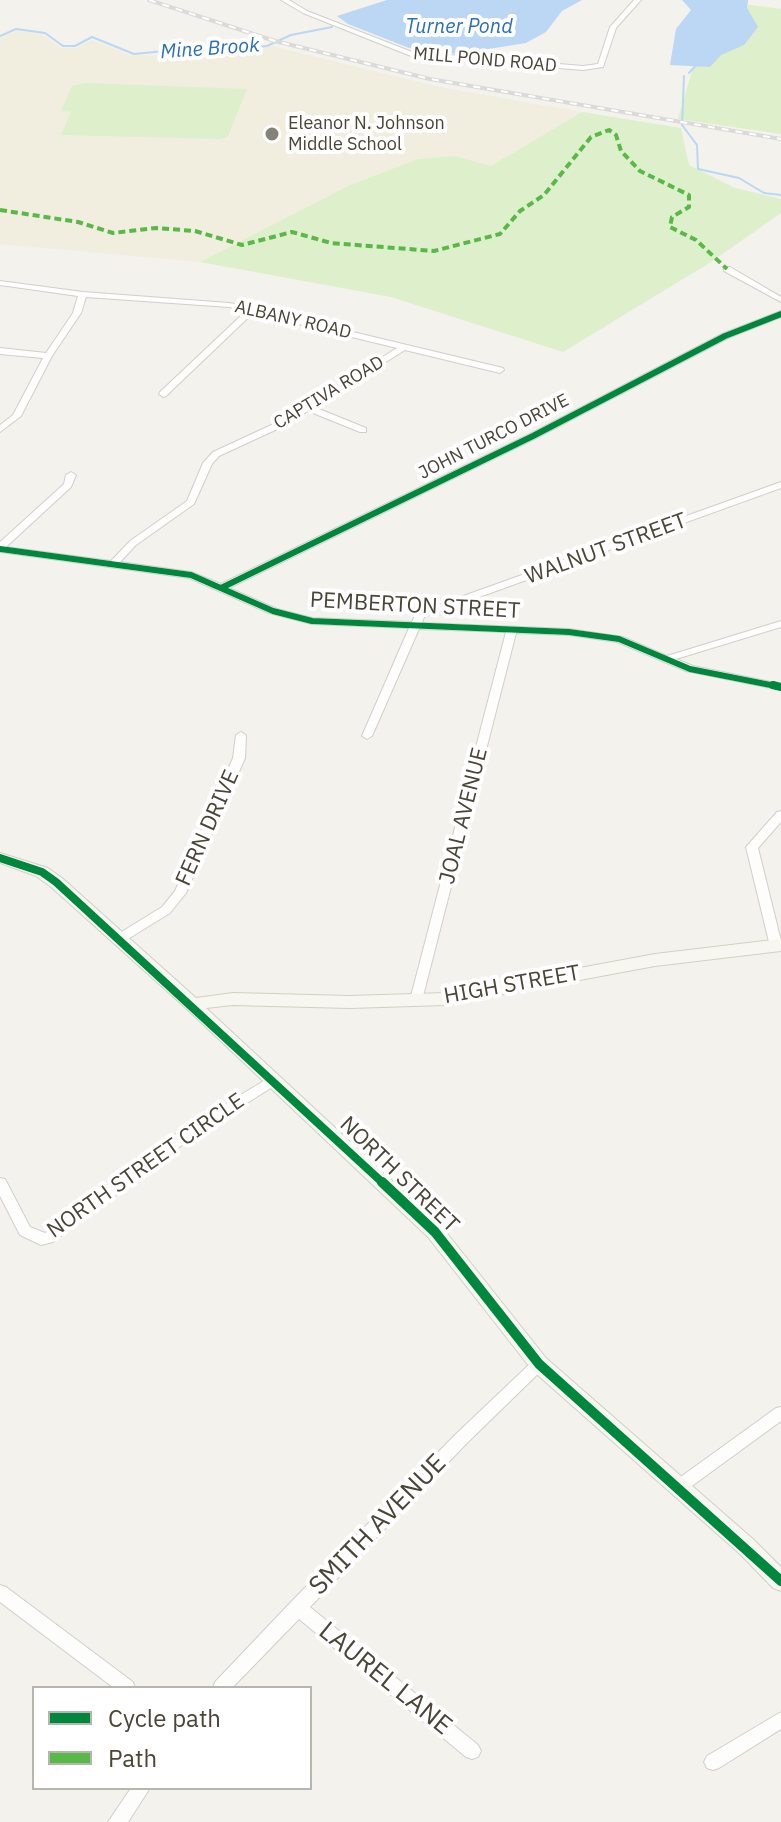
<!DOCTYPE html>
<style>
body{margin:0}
#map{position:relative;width:781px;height:1822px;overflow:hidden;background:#f3f2ed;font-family:"IBM Plex Sans",sans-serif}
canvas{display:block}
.legend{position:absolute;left:32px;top:1686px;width:280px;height:104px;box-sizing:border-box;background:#fff;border:2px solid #b7b5af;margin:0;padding:10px 14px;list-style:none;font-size:24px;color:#4a4537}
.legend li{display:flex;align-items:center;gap:16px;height:40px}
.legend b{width:40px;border:2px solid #b7b5af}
</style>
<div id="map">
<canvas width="781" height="1822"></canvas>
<ul class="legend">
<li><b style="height:10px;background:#00873e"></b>Cycle path</li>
<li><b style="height:10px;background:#58b947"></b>Path</li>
</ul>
</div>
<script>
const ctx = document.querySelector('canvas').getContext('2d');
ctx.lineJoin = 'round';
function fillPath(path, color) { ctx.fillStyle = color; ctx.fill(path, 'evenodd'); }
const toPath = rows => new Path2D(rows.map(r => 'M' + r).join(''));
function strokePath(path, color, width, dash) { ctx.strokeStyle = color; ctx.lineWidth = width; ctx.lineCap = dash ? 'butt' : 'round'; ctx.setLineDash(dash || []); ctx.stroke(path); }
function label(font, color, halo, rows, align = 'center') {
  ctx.font = font + ' "IBM Plex Sans",sans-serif'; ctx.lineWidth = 8; ctx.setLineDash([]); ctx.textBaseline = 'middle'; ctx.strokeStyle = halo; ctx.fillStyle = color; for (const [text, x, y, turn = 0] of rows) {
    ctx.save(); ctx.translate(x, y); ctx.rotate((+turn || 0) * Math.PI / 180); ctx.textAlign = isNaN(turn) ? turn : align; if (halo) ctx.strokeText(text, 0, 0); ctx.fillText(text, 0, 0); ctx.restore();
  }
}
const education = toPath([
 [17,31,41,34,61,48,76,48,92,40,130,55,184,56,271,46,440,87,582,112,491,166,455,156,418,159,348,186,200,262,0,244,0,38]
]);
const green = toPath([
 [713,0,781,9,781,134,678,119],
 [85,83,247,89,228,136,221,139,61,135,71,112,61,111,72,86],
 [582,112,681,128,689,165,735,188,781,199,781,213,711,262,563,352,391,297,200,262,348,186,418,159,455,156,491,166]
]);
const water = toPath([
 [387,0,582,0,562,11,546,32,526,43,457,54,409,48,348,24,337,16],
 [682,0,748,0,747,8,758,27,744,45,721,55,710,67,670,65,676,29,691,10]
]);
const stream = toPath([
 [0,36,16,29,45,33,63,46,75,46,92,37,134,54,165,51,184,55,267,46,291,35,332,27],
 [689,73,698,63],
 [684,76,682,125,697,145,698,169,739,178,764,193,781,195]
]);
const street = toPath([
 [281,0,289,0,307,11,412,52,583,66,598,64,610,27,634,0,641,0,616,28,603,67,583,70,411,56,303,13,281,0],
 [724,267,730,267,781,297,781,302,724,271,724,267],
 [0,281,83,292,229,303,253,307,257,309,503,368,504,370,500,373,405,350,314,407,366,428,366,432,360,432,308,411,286,425,219,456,212,464,194,504,136,545,120,562,191,572,221,584,530,434,722,334,781,311,781,317,728,338,536,438,229,588,277,609,312,618,412,622,416,613,781,482,781,488,424,617,422,623,569,629,623,637,667,656,781,621,781,627,676,659,693,666,781,684,781,690,686,671,617,642,569,635,516,633,422,1000,420,1003,412,1003,410,1000,506,632,419,629,372,736,367,739,362,736,409,628,312,624,269,613,189,578,0,552,0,542,64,484,66,475,71,472,76,475,71,487,6,547,111,561,130,541,187,501,203,463,213,452,280,421,397,348,253,313,166,396,163,397,159,394,160,392,246,311,229,307,86,297,81,313,52,356,21,416,0,432,0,425,13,415,43,358,0,354,0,348,46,353,73,313,78,296,0,285,0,281],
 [241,732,246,735,245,758,186,893,170,913,123,942,115,942,113,939,115,936,162,907,175,891,233,758,236,735,241,732],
 [781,811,781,822,758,848,781,941,781,948,776,950,770,946,746,847,777,812,781,811],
 [272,1076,277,1078,279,1081,277,1084,186,1142,53,1242,41,1245,20,1235,0,1196,0,1178,5,1179,30,1227,45,1233,176,1134,272,1076],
 [539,1358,544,1360,546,1364,544,1368,466,1444,310,1607,478,1745,481,1751,478,1757,472,1759,466,1757,299,1619,232,1688,213,1688,215,1682,291,1602,456,1434,534,1360,539,1358],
 [781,1407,781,1421,685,1491,680,1493,675,1491,672,1486,675,1481,776,1408,781,1407],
 [0,1585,6,1587,133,1682,135,1688,114,1688,0,1602,0,1585],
 [781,1712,781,1729,719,1768,713,1770,707,1768,704,1762,707,1756,781,1712],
 [131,1788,150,1788,128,1822,108,1822,131,1788]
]);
const secondary = toPath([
 [0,853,48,868,62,878,196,998,233,993,350,996,445,993,655,954,781,939,781,951,655,966,445,1005,350,1008,233,1005,206,1008,442,1227,546,1358,754,1540,781,1567,781,1591,773,1588,740,1554,532,1370,428,1237,188,1010,50,886,36,876,0,863,0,853]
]);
const rail = toPath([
 [149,0,275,41,430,79,781,139]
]);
const quiet = toPath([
 [0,210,78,222,113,233,156,228,195,231,242,245,292,232,331,243,434,251,500,234,520,211,544,195,591,137,609,130,616,135,621,151,640,171,689,195,689,207,672,217,670,227,696,240,727,269]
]);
const cyclewayFar2 = toPath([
 [0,549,191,575,273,611,312,621,569,632,619,639,690,669,781,687],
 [221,588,533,436,725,336,781,314]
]);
const cyclewayFar1 = toPath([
 [773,685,781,687],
 [0,858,42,872,56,882,384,1184]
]);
const cycleway = toPath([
 [382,1182,435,1232,539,1364,781,1581]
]);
const markers = [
 [272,134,8,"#858277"]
];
const farStreetnames = [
 ["MILL POND ROAD",485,60,5],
 ["ALBANY ROAD",293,320,13],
 ["CAPTIVA ROAD",329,393,-31],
 ["JOHN TURCO DRIVE",494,437,-27]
];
const farPoinames = [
 ["Eleanor N. Johnson",288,124],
 ["Middle School",288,145]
];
const farWaternames = [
 ["Turner Pond",459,27],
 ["Mine Brook",210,49,-4]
];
const streetNames = [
 ["WALNUT STREET",606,549,-20],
 ["PEMBERTON STREET",415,606,3],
 ["JOAL AVENUE",464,816,-76],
 ["FERN DRIVE",208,828,-66],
 ["HIGH STREET",512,985,-10],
 ["NORTH STREET CIRCLE",146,1166,-35],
 ["NORTH STREET",399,1175,44]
];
const nearStreetnames = [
 ["SMITH AVENUE",378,1525,-46],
 ["LAUREL LANE",385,1679,39]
];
fillPath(education, '#f1eedf');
fillPath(green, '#ddefcb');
fillPath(water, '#bbd7f3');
strokePath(stream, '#bbd7f3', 2);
strokePath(street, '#d1cfca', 2);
strokePath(secondary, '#d3d0c3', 2);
fillPath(street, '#fdfdfc');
fillPath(secondary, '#f7f6f0');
strokePath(rail, '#dadad9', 4);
strokePath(rail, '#fff', 2, [7]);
strokePath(quiet, '#58b947', 4, [7, 4]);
strokePath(cyclewayFar2, '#00873e', 6);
strokePath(cyclewayFar1, '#00873e', 8);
strokePath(cycleway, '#00873e', 10);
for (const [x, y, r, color] of markers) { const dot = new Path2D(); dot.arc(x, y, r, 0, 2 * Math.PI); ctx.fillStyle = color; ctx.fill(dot); strokePath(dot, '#fff', 3); }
label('18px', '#4a4537', '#fff', farStreetnames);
label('18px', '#4a4537', '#fff', farPoinames, 'left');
label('italic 20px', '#296fbd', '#fff', farWaternames);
label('22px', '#4a4537', '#fff', streetNames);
label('26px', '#4a4537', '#fff', nearStreetnames);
</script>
